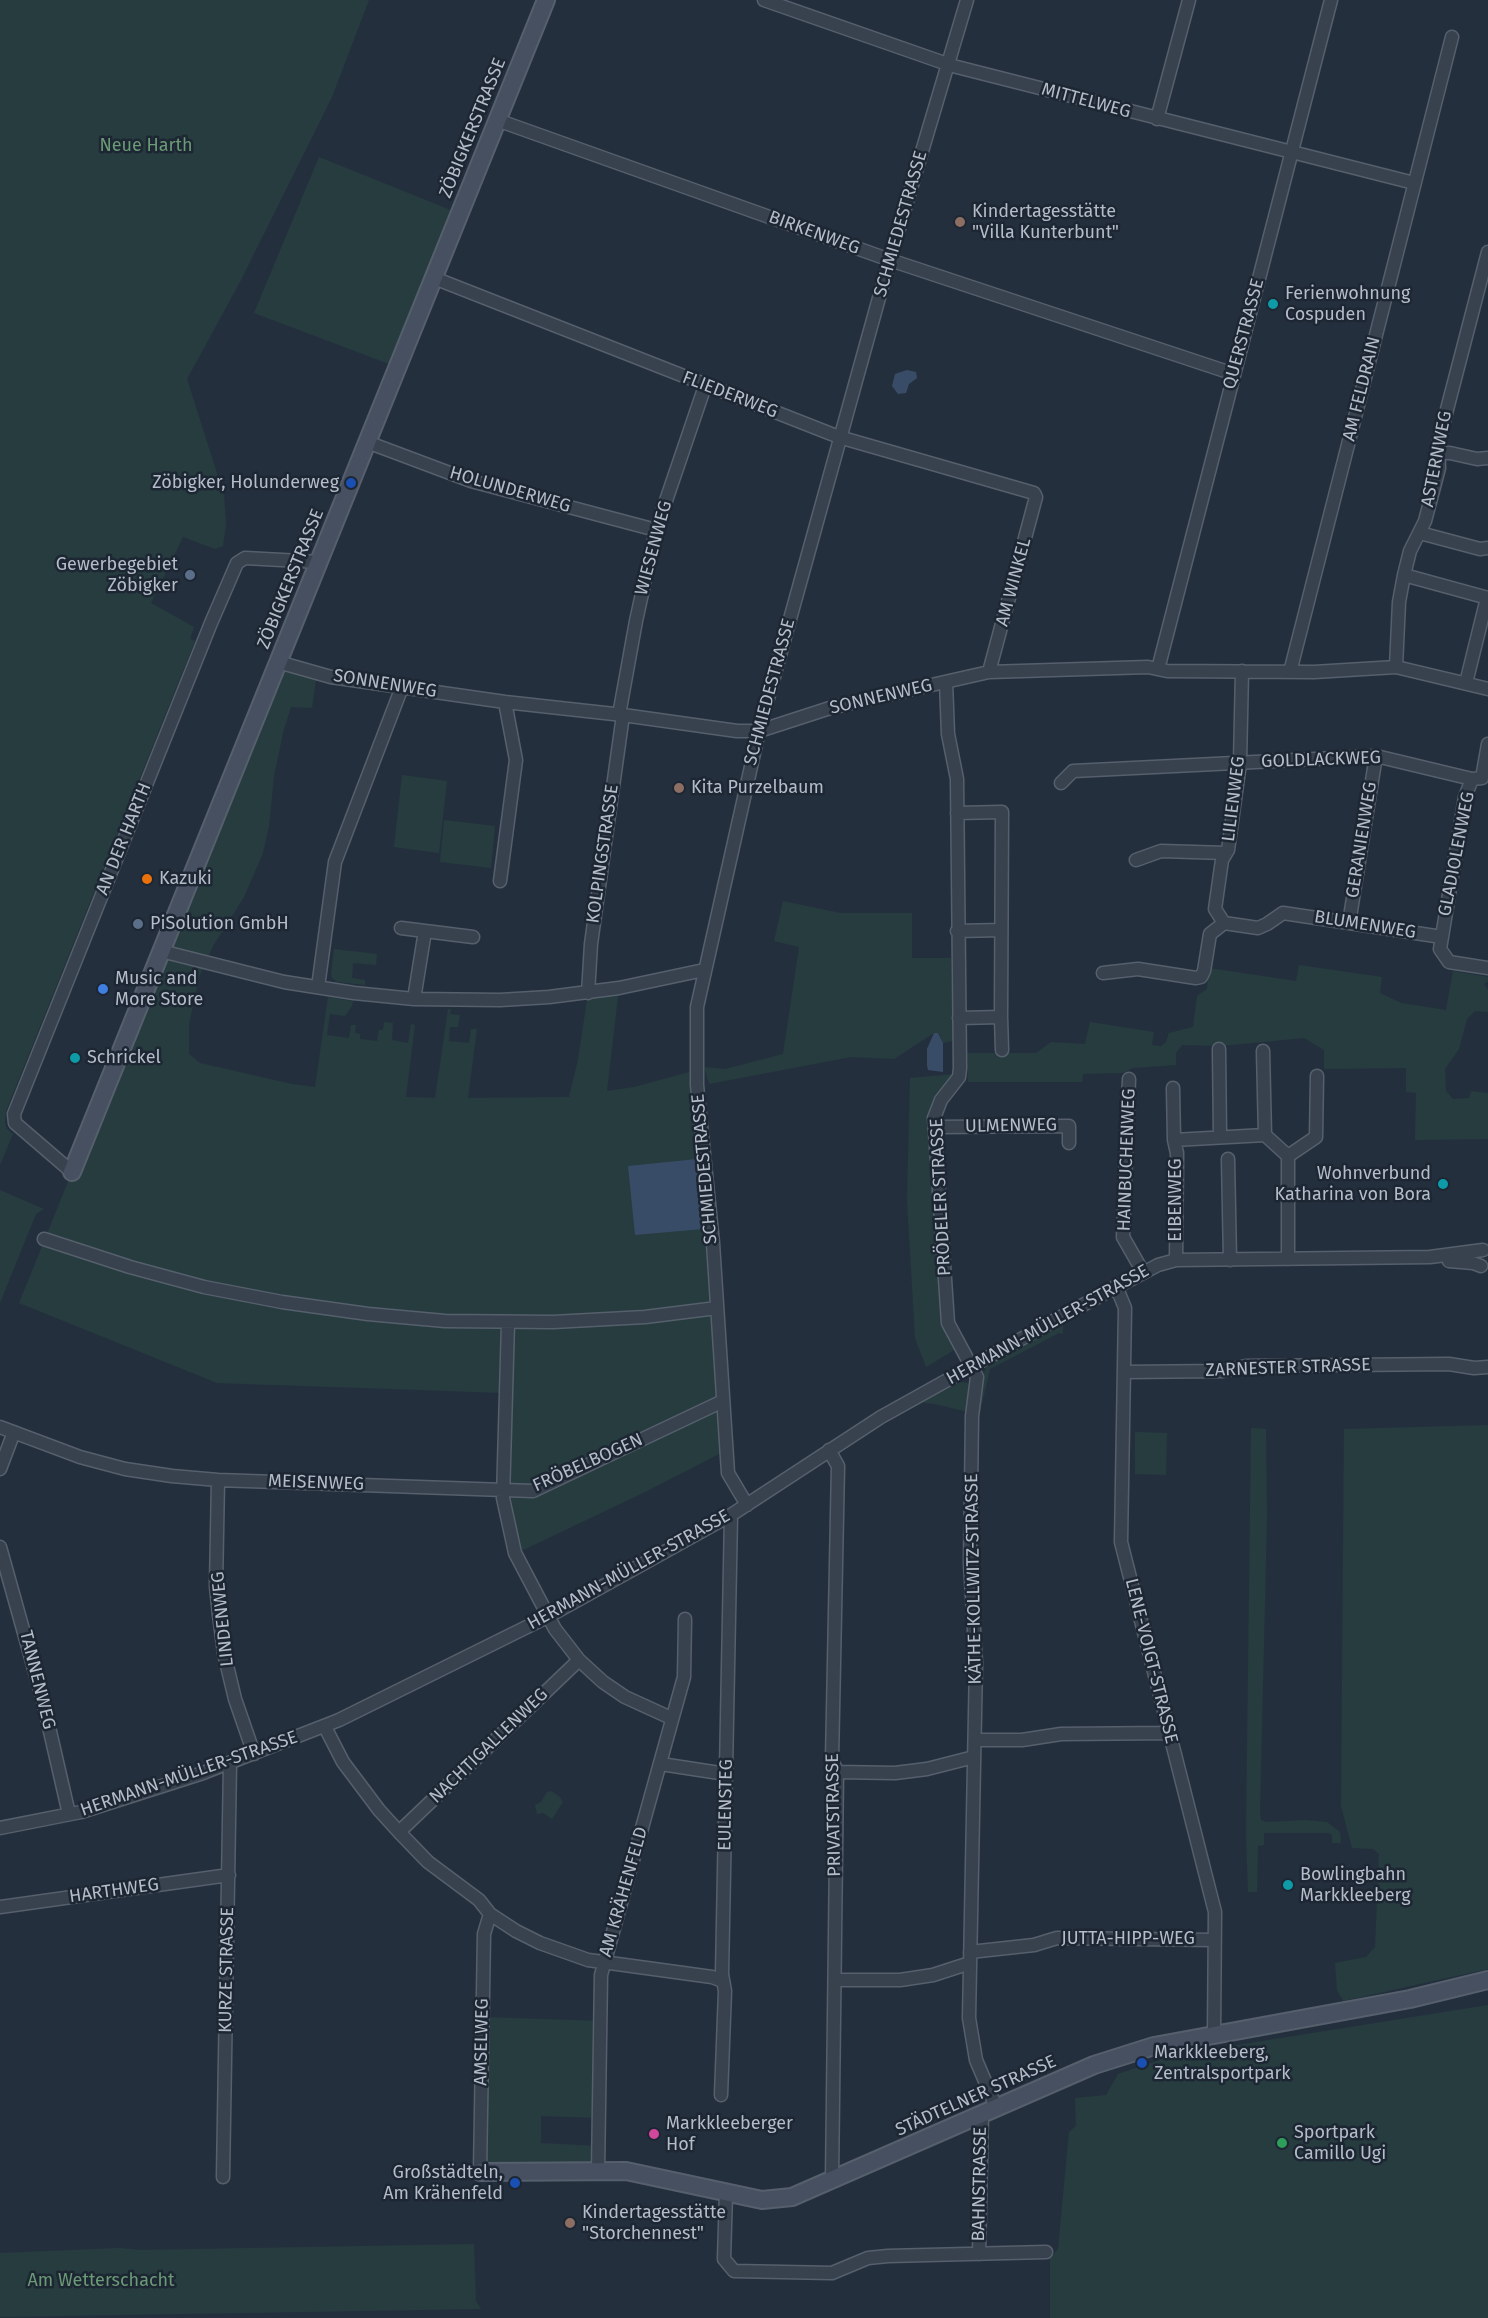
<!DOCTYPE html>
<meta charset="utf-8">
<style>
body{margin:0}
canvas{display:block;background:#242f3e}
</style>
<canvas width="1488" height="2318"></canvas>
<script>
const ctx = document.querySelector('canvas').getContext('2d');
ctx.lineJoin = 'round';
function fillPath(path, color) { ctx.fillStyle = color; ctx.fill(path, 'evenodd'); }
const toPath = rows => new Path2D(rows.map(r => 'M' + r).join(''));
function strokePath(path, color, width, dash) { ctx.strokeStyle = color; ctx.lineWidth = width; ctx.lineCap = dash ? 'butt' : 'round'; ctx.setLineDash(dash || []); ctx.stroke(path); }
function label(font, color, halo, rows, align = 'center') {
  ctx.font = font + ' "Fira Sans",sans-serif'; ctx.lineWidth = 5; ctx.setLineDash([]); ctx.textBaseline = 'middle'; ctx.strokeStyle = halo; ctx.fillStyle = color; for (const [text, x, y, turn = 0] of rows) {
    ctx.save(); ctx.translate(x, y); ctx.rotate((+turn || 0) * Math.PI / 180); ctx.textAlign = isNaN(turn) ? turn : align; if (halo) ctx.strokeText(text, 0, 0); ctx.fillText(text, 0, 0); ctx.restore();
  }
}
const green = toPath([
 [0,0,369,0,332,97,240,282,187,379,224,495,226,524,223,546,215,549,183,537,151,603,194,627,190,639,195,641,6,1111,5,1123,7,1129,13,1134,0,1165],
 [319,157,453,211,389,364,254,313],
 [278,662,317,673,312,708,291,707,284,729,274,776,269,826,263,853,244,897,213,946,199,977,189,1024,189,1054,200,1063,292,1084,315,1087,328,997,353,1001,352,1006,345,1016,330,1014,327,1035,349,1038,351,1025,356,1025,355,1033,360,1034,360,1039,377,1041,379,1030,383,1030,384,1022,393,1023,392,1040,408,1043,411,1024,415,1025,406,1097,435,1098,448,1009,451,1009,450,1014,460,1015,458,1027,450,1027,449,1041,469,1043,471,1029,477,1029,468,1098,569,1097,578,1060,588,993,619,988,607,1091,634,1087,697,1070,727,1450,643,1493,515,1554,503,1498,506,1393,217,1383,19,1303],
 [402,775,447,781,439,853,394,847],
 [444,820,495,826,491,868,440,862],
 [783,901,840,913,912,913,912,958,951,958,953,1041,943,1043,939,1033,934,1033,894,1059,851,1057,709,1084,704,1067,725,1069,783,1054,799,947,774,941],
 [334,949,377,954,376,965,353,963,352,978,365,980,365,985,337,982,332,978,331,973],
 [1299,965,1382,977,1380,993,1401,1003,1446,1010,1453,971,1488,977,1488,981,1484,984,1488,990,1488,1012,1475,1011,1467,1019,1459,1049,1445,1069,1446,1091,1453,1099,1469,1098,1471,1091,1488,1093,1488,1139,1415,1140,1416,1093,1406,1092,1406,1068,1324,1069,1324,1050,1304,1038,1221,1046,1182,1045,1176,1053,1176,1065,1133,1068,1123,1073,1083,1074,1082,1082,968,1082,967,1053,1036,1053,1051,1042,1085,1044,1090,1022,1154,1032,1152,1045,1161,1046,1166,1042,1169,1033,1193,1027,1197,996,1207,989,1209,968,1296,981],
 [955,1074,935,1101,956,1349,926,1367,915,1338,907,1200,910,1078],
 [0,1190,44,1209,36,1214,0,1303],
 [1063,1323,1063,1334,1059,1333,990,1369,979,1417,982,1378,986,1368,995,1360],
 [957,1381,968,1383,970,1388,968,1412,935,1404,918,1402],
 [1488,1425,1488,1969,1343,2001,1337,1990,1335,1963,1366,1957,1375,1947,1379,1854,1373,1849,1352,1848,1341,1806,1344,1429],
 [1251,1428,1266,1429,1267,1516,1260,1812,1261,1820,1267,1822,1304,1820,1327,1822,1340,1832,1341,1843,1332,1843,1332,1835,1329,1833,1264,1833,1264,1845,1258,1846,1257,1892,1248,1892,1246,1835],
 [1135,1432,1167,1433,1166,1475,1135,1474],
 [551,1791,559,1796,563,1802,552,1819,543,1813,537,1814,535,1805,541,1802,547,1792],
 [1488,2005,1488,2318,1050,2318,1050,2258,1058,2249,1069,2132,1076,2126,1075,2098,1106,2095,1118,2074,1175,2055],
 [483,2017,600,2021,599,2118,541,2116,541,2143,598,2146,598,2171,480,2172],
 [474,2244,476,2301,481,2309,0,2317,0,2253,119,2248,141,2250]
]);
const water = toPath([
 [907,370,916,372,917,378,909,384,906,393,898,394,892,386,895,374],
 [934,1033,938,1033,943,1043,943,1072,928,1070,927,1065,927,1049],
 [697,1159,703,1229,635,1235,628,1166]
]);
const street = toPath([
 [764,0,953,66,1414,183],
 [1157,119,1189,0],
 [497,120,890,260,1234,374],
 [434,278,839,437,1034,493,1036,497,989,672],
 [367,442,471,481,656,530],
 [1438,453,1450,453,1477,459,1488,458],
 [1420,533,1480,549,1488,548],
 [1404,575,1488,598],
 [278,662,331,677,505,702,623,715,737,731,759,731,830,708,989,672,1148,667,1167,671,1314,672,1396,667,1488,689],
 [1396,667,1399,602,1404,575,1410,551,1425,521,1439,468,1438,444,1488,252],
 [1158,669,1331,0],
 [1290,672,1452,37],
 [946,682,948,734,957,779,960,1068,959,1077,941,1100,934,1118,948,1323,977,1377,972,1416,970,1563,976,1663,969,2018,976,2060,996,2107],
 [1466,683,1487,598],
 [619,715,636,621,656,530,705,386],
 [1488,744,1482,778,1472,779,1465,797,1440,949,1449,962,1488,968],
 [1061,783,1073,771,1376,756,1472,779],
 [957,813,1002,812,1001,1017,959,1018],
 [1136,860,1161,851,1226,853],
 [500,881,516,760,505,702],
 [1224,923,1215,909,1222,860,1228,850,1240,763,1242,671],
 [1224,923,1258,928,1267,924,1283,913,1442,937],
 [1349,923,1376,756],
 [401,928,473,937],
 [957,931,1001,930],
 [161,951,284,982,354,993,414,999,500,1000,549,997,619,988,704,970],
 [1103,973,1138,969,1196,978,1201,977,1204,971,1210,934,1224,923],
 [318,987,335,862,402,687],
 [588,993,591,944,623,715],
 [414,999,425,931],
 [1001,1017,1002,1050],
 [1219,1049,1220,1137],
 [1263,1051,1265,1135],
 [1129,1079,1123,1237,1143,1272],
 [1173,1088,1174,1140,1177,1153,1176,1260],
 [935,1127,1069,1126,1069,1143],
 [1174,1140,1265,1135,1288,1156,1316,1137,1317,1076],
 [1228,1159,1230,1260],
 [72,1172,15,1123,14,1114,211,623,237,563,245,558,319,562],
 [44,1239,130,1267,204,1287,282,1302,368,1314,445,1321,553,1322,645,1317,717,1308],
 [1288,1259,1288,1156],
 [1449,1261,1473,1263,1481,1266],
 [1116,1286,1125,1308,1121,1542,1215,1912,1214,2034],
 [508,1323,503,1498,515,1553,555,1629,579,1660,603,1682,625,1697,671,1718],
 [1124,1372,1223,1371,1246,1366,1449,1364,1474,1368,1488,1367],
 [0,1427,80,1457,125,1469,172,1476,218,1480,533,1491,723,1401],
 [829,1450,838,1466,832,1760,837,1772,832,2181],
 [0,1469,14,1432],
 [218,1480,216,1586,219,1615,224,1653,235,1699,254,1754],
 [747,1505,728,1473,713,1243,697,1085,697,1007,759,731,887,269,967,0],
 [0,1547,43,1701,69,1814],
 [325,1727,343,1762,379,1810,399,1832,428,1862,479,1900,490,1914,516,1931,540,1943,588,1960,712,1977,723,1981],
 [975,1740,1022,1740,1061,1734,1169,1733],
 [661,1764,726,1774],
 [837,1772,895,1773,927,1769,974,1757],
 [0,1828,81,1812,203,1773,339,1720,549,1616,641,1565,731,1515,881,1417,1066,1314,1158,1265,1176,1260,1430,1257,1483,1250],
 [399,1832,579,1660],
 [0,1907,229,1875],
 [970,1952,1034,1945,1057,1938,1214,1940],
 [835,1980,900,1980,933,1975,970,1963],
 [721,2095,725,1991,722,1974,731,1515],
 [598,2171,601,1975,684,1677,685,1619],
 [480,2172,484,1934,490,1914],
 [223,2177,230,1763],
 [726,2193,724,2259,734,2271,832,2273,868,2258,888,2256,1046,2252],
 [979,2254,982,2113]
]);
const secondary = toPath([
 [72,1172,546,0],
 [480,2172,626,2171,762,2200,792,2197,1094,2065,1154,2046,1410,1999,1488,1980]
]);
const markers = [
 [960,222,6,"#8d6e63"],
 [1273,304,6,"#0f9aa8"],
 [351,483,6,"#1a4fb4"],
 [190,575,6,"#5c6f8a"],
 [679,788,6,"#8d6e63"],
 [147,879,6,"#e8710a"],
 [138,924,6,"#5c6f8a"],
 [103,989,6,"#3f7fe0"],
 [75,1058,6,"#0f9aa8"],
 [1443,1184,6,"#0f9aa8"],
 [1288,1885,6,"#0f9aa8"],
 [1142,2063,6,"#1a4fb4"],
 [654,2134,6,"#d1479c"],
 [1282,2143,6,"#2e9e5b"],
 [515,2183,6,"#1a4fb4"],
 [570,2223,6,"#8d6e63"]
];
const streetNames = [
 ["MITTELWEG",1086,101,15],
 ["ZÖBIGKERSTRASSE",473,128,-68],
 ["SCHMIEDESTRASSE",901,224,-74],
 ["BIRKENWEG",814,233,20],
 ["QUERSTRASSE",1244,334,-75],
 ["AM FELDRAIN",1362,389,-76],
 ["FLIEDERWEG",730,395,21],
 ["ASTERNWEG",1437,459,-79],
 ["HOLUNDERWEG",510,490,16],
 ["WIESENWEG",654,548,-75],
 ["ZÖBIGKERSTRASSE",291,579,-68],
 ["AM WINKEL",1014,582,-75],
 ["SONNENWEG",385,684,9],
 ["SCHMIEDESTRASSE",770,692,-75],
 ["SONNENWEG",881,697,-13],
 ["GOLDLACKWEG",1321,760,-2],
 ["LILIENWEG",1234,799,-83],
 ["AN DER HARTH",124,839,-68],
 ["GERANIENWEG",1362,840,-81],
 ["KOLPINGSTRASSE",603,854,-82],
 ["GLADIOLENWEG",1457,854,-79],
 ["BLUMENWEG",1365,925,9],
 ["ULMENWEG",1011,1126,-1],
 ["HAINBUCHENWEG",1127,1160,-88],
 ["SCHMIEDESTRASSE",705,1169,-95],
 ["PRÖDELER STRASSE",941,1197,-93],
 ["EIBENWEG",1176,1200,-90],
 ["HERMANN-MÜLLER-STRASSE",1048,1325,-29],
 ["ZARNESTER STRASSE",1288,1368,-2],
 ["FRÖBELBOGEN",588,1463,-24],
 ["MEISENWEG",316,1483,2],
 ["HERMANN-MÜLLER-STRASSE",629,1570,-29],
 ["KÄTHE-KOLLWITZ-STRASSE",974,1579,-91],
 ["LINDENWEG",223,1619,-96],
 ["LENE-VOIGT-STRASSE",1151,1661,76],
 ["TANNENWEG",37,1680,76],
 ["NACHTIGALLENWEG",489,1746,-44],
 ["HERMANN-MÜLLER-STRASSE",189,1774,-19],
 ["EULENSTEG",726,1805,-89],
 ["PRIVATSTRASSE",834,1815,-91],
 ["HARTHWEG",114,1891,-8],
 ["AM KRÄHENFELD",624,1892,-74],
 ["JUTTA-HIPP-WEG",1128,1939],
 ["KURZE STRASSE",227,1970,-89],
 ["AMSELWEG",482,2042,-89],
 ["STÄDTELNER STRASSE",976,2096,-24],
 ["BAHNSTRASSE",980,2184,-89]
];
const parkNames = [
 ["Neue Harth",146,146],
 ["Am Wetterschacht",101,2281]
];
const poiNames = [
 ["Kindertagesstätte",972,212],
 ["\"Villa Kunterbunt\"",972,233],
 ["Ferienwohnung",1285,294],
 ["Cospuden",1285,315],
 ["Zöbigker, Holunderweg",339,483,"right"],
 ["Gewerbegebiet",178,565,"right"],
 ["Zöbigker",178,586,"right"],
 ["Kita Purzelbaum",691,788],
 ["Kazuki",159,879],
 ["PiSolution GmbH",150,924],
 ["Music and",115,979],
 ["More Store",115,1000],
 ["Schrickel",87,1058],
 ["Wohnverbund",1431,1174,"right"],
 ["Katharina von Bora",1431,1195,"right"],
 ["Bowlingbahn",1300,1875],
 ["Markkleeberg",1300,1896],
 ["Markkleeberg,",1154,2053],
 ["Zentralsportpark",1154,2074],
 ["Markkleeberger",666,2124],
 ["Hof",666,2145],
 ["Sportpark",1294,2133],
 ["Camillo Ugi",1294,2154],
 ["Großstädteln,",503,2173,"right"],
 ["Am Krähenfeld",503,2194,"right"],
 ["Kindertagesstätte",582,2213],
 ["\"Storchennest\"",582,2234]
];
fillPath(green, '#263c3f');
fillPath(water, '#394c67');
strokePath(street, '#565f6c', 15);
strokePath(secondary, '#565f6c', 20);
strokePath(street, '#38414e', 12);
strokePath(secondary, '#465061', 16);
for (const [x, y, r, color] of markers) { const dot = new Path2D(); dot.arc(x, y, r, 0, 2 * Math.PI); ctx.fillStyle = color; ctx.fill(dot); strokePath(dot, '#1d2633', 2); }
label('18px', '#b4bcc9', '#1d2633', streetNames);
label('18px', '#6b9a76', '#1d2633', parkNames);
label('18px', '#b4bcc9', '#1d2633', poiNames, 'left');
</script>
